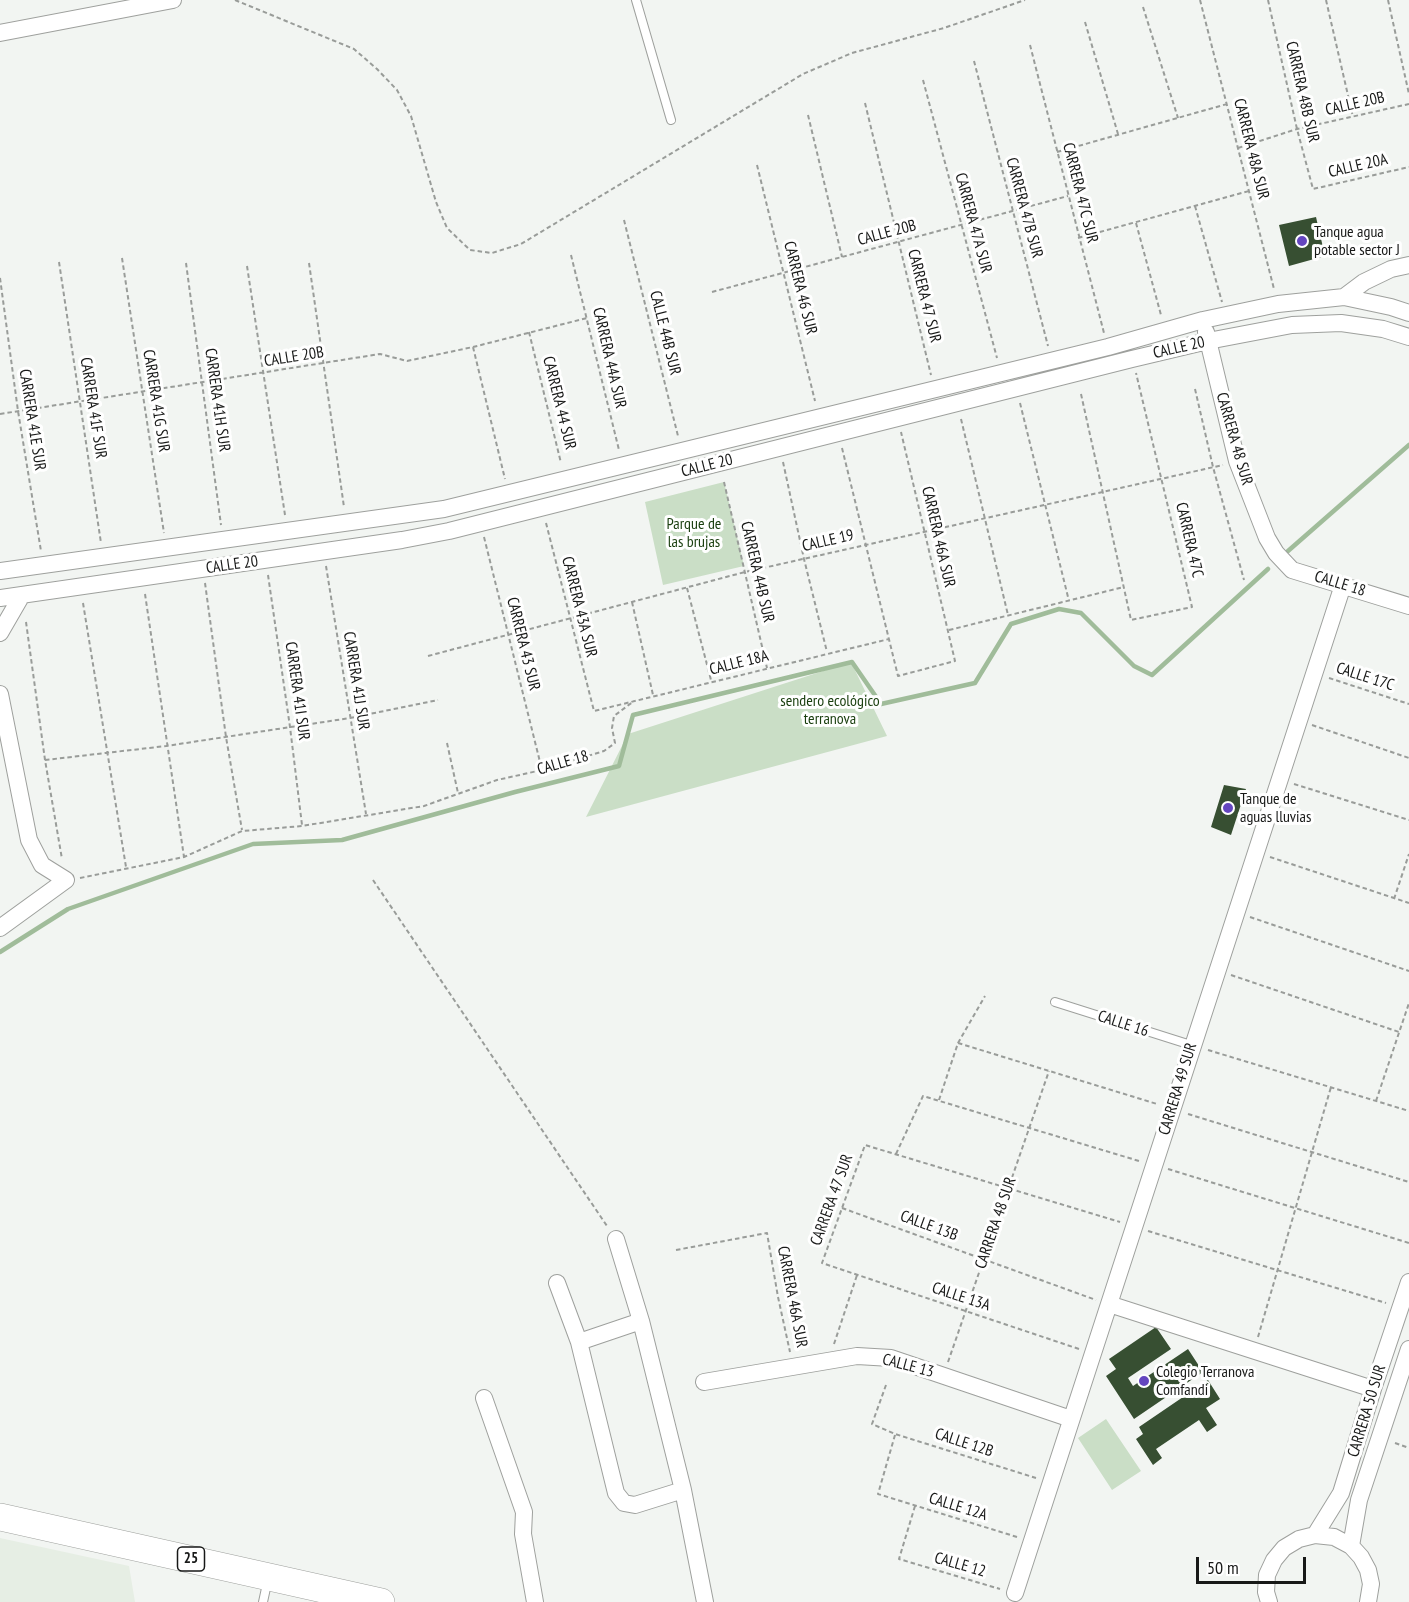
<!DOCTYPE html>
<meta charset="utf-8">
<style>
body{margin:0}
#map{position:relative;width:1409px;height:1602px;overflow:hidden;background:#f2f5f2;font-family:"PT Sans Narrow",sans-serif}
canvas{display:block}
.scale{position:absolute;left:1196px;top:1557px;width:110px;height:27px;box-sizing:border-box;border:3px solid #181918;border-top:0;padding-left:8px;font-size:18px;line-height:21px;white-space:nowrap;color:#181918;-webkit-text-stroke:4px #fff;paint-order:stroke}
</style>
<div id="map">
<canvas width="1409" height="1602"></canvas>
<div class="scale">50 m</div>
</div>
<script>
const ctx = document.querySelector('canvas').getContext('2d');
ctx.lineJoin = 'round';
function fillPath(path, color) { ctx.fillStyle = color; ctx.fill(path, 'evenodd'); }
const toPath = rows => new Path2D(rows.map(r => 'M' + r).join(''));
function strokePath(path, color, width, dash) { ctx.strokeStyle = color; ctx.lineWidth = width; ctx.lineCap = dash ? 'butt' : 'round'; ctx.setLineDash(dash || []); ctx.stroke(path); }
function label(font, color, halo, rows, align = 'center') {
  ctx.font = font + ' "PT Sans Narrow",sans-serif'; ctx.lineWidth = 6; ctx.setLineDash([]); ctx.textBaseline = 'middle'; ctx.strokeStyle = halo; ctx.fillStyle = color; for (const [text, x, y, turn = 0] of rows) {
    ctx.save(); ctx.translate(x, y); ctx.rotate((+turn || 0) * Math.PI / 180); ctx.textAlign = isNaN(turn) ? turn : align; if (halo) ctx.strokeText(text, 0, 0); ctx.fillText(text, 0, 0); ctx.restore();
  }
}
const built = toPath([
 [0,1538,129,1566,135,1602,0,1602]
]);
const green = toPath([
 [724,482,744,566,663,585,645,502],
 [851,662,887,736,586,817,628,734],
 [1106,1419,1141,1471,1112,1490,1078,1438]
]);
const stream = toPath([
 [1288,551,1409,445],
 [0,952,68,909,253,844,342,840,515,792,619,766,633,715,852,662,881,704,975,683,1011,624,1059,609,1081,613,1134,666,1152,675,1268,569]
]);
const building = toPath([
 [1316,217,1325,256,1289,266,1279,225],
 [1224,785,1246,789,1231,835,1211,827],
 [1156,1327,1171,1349,1128,1378,1133,1386,1188,1349,1203,1372,1134,1419,1106,1376,1116,1369,1109,1359],
 [1208,1380,1220,1399,1206,1408,1217,1425,1207,1432,1199,1420,1156,1449,1162,1458,1153,1465,1136,1439,1143,1434,1139,1427]
]);
const path = toPath([
 [235,0,354,49,377,69,397,90,411,116,436,202,447,228,470,250,492,253,521,244,803,74,852,53,944,28,1025,0],
 [1200,0,1274,289],
 [1268,0,1297,129,1313,189,1409,167],
 [1326,0,1353,117],
 [1388,0,1409,94],
 [1143,7,1178,118],
 [1085,22,1118,134],
 [1030,45,1104,333],
 [974,61,1048,346],
 [923,80,997,358],
 [865,103,931,375],
 [808,115,842,257],
 [1238,148,1297,129,1409,104],
 [1057,152,1227,104],
 [757,165,815,401],
 [1195,206,1222,302],
 [624,220,678,436],
 [1136,223,1161,315],
 [1078,238,1249,191],
 [571,255,619,450],
 [122,258,164,533],
 [59,262,101,543],
 [186,263,221,525],
 [309,263,344,507],
 [247,266,285,515],
 [0,278,18,411,41,551],
 [712,292,1068,196],
 [529,332,561,463],
 [473,347,505,479],
 [1195,389,1213,467,1244,580],
 [1081,394,1131,620,1192,607,1136,373],
 [1020,403,1069,601],
 [0,414,380,354,407,361,473,347,587,318],
 [961,419,1008,615],
 [842,448,898,676,955,661,901,432],
 [783,462,804,559,827,652],
 [724,482,767,668],
 [546,523,594,711,889,639],
 [484,537,542,770],
 [326,566,366,814],
 [268,575,290,727,302,825],
 [205,583,226,737,242,830],
 [687,588,711,680],
 [145,594,184,857],
 [632,602,653,695],
 [83,603,126,867],
 [26,622,45,760,62,859],
 [949,630,1124,587],
 [428,656,745,572,1223,465],
 [1329,678,1409,704],
 [1312,725,1409,758],
 [447,743,458,793],
 [45,760,166,746,350,718,438,700],
 [1294,784,1409,820],
 [1270,857,1409,903],
 [80,878,184,857,242,831,302,826,424,806,497,780,542,770,604,751,615,743,612,728,614,716,634,701],
 [373,880,607,1226],
 [1394,899,1409,854],
 [1250,917,1409,971],
 [1231,975,1399,1032],
 [958,1043,1157,1104],
 [1208,1050,1409,1111],
 [939,1100,958,1043,985,996],
 [1376,1101,1409,1003],
 [1188,1114,1409,1182],
 [896,1154,923,1096,1139,1161],
 [1168,1169,1409,1243],
 [842,1208,1096,1300],
 [1148,1231,1386,1303],
 [676,1250,767,1233,778,1297,790,1352],
 [1258,1337,1331,1087],
 [834,1344,857,1275],
 [1079,1349,822,1263,865,1145,1120,1222],
 [948,1362,1049,1071],
 [886,1385,872,1424,895,1434,1036,1478],
 [895,1435,878,1494,1017,1537],
 [1395,1443,1409,1448],
 [915,1506,899,1559,1000,1589]
]);
const service = toPath([
 [636,0,671,120],
 [1055,1002,1191,1045],
 [263,1602,268,1579]
]);
const minor = toPath([
 [0,33,173,0],
 [1344,297,1364,282,1391,269,1409,265],
 [1206,332,1237,461,1267,538,1276,553,1292,570,1409,606],
 [0,571,444,509,1108,347,1203,320,1278,304,1344,297,1391,307,1409,313],
 [0,598,402,540,449,531,1132,359,1208,341,1292,325,1341,323,1383,329,1409,337],
 [0,633,22,595],
 [0,694,29,840,42,865,66,880,0,928],
 [616,1239,641,1321,683,1490,705,1602],
 [557,1283,579,1342,616,1493,624,1503,635,1505,683,1490],
 [1109,1304,1373,1389],
 [579,1342,641,1321],
 [704,1382,857,1356,891,1358,1071,1419],
 [484,1398,524,1512,523,1534,535,1602],
 [1315,1535,1341,1493,1373,1389,1409,1282],
 [1351,1546,1359,1500,1409,1349],
 [1015,1593,1343,585],
 [1269,1602,1266,1592,1267,1575,1274,1560,1284,1548,1299,1539,1315,1535,1334,1537,1351,1546,1361,1557,1368,1570,1371,1584,1368,1602]
]);
const trunk = toPath([
 [0,1517,381,1602]
]);
const markers = [
 [1302,241,6,"#6446bf"],
 [1228,808,6,"#6446bf"],
 [1144,1381,6,"#6446bf"]
];
const shields = [
 [191,1559,27]
];
const shieldNames = [
 ["25",191,1559]
];
const streetNames = [
 ["CARRERA 48B SUR",1302,92,77],
 ["CALLE 20B",1355,104,-13],
 ["CARRERA 48A SUR",1251,149,76],
 ["CALLE 20A",1358,166,-13],
 ["CARRERA 47C SUR",1080,193,76],
 ["CARRERA 47B SUR",1024,208,75],
 ["CARRERA 47A SUR",973,223,75],
 ["CALLE 20B",887,233,-15],
 ["CARRERA 46 SUR",800,288,76],
 ["CARRERA 47 SUR",924,296,76],
 ["CALLE 44B SUR",665,333,76],
 ["CALLE 20",1179,348,-13],
 ["CALLE 20B",294,357,-9],
 ["CARRERA 44A SUR",609,358,77],
 ["CARRERA 41H SUR",217,400,82],
 ["CARRERA 41G SUR",156,401,81],
 ["CARRERA 44 SUR",559,403,76],
 ["CARRERA 41F SUR",93,408,81],
 ["CARRERA 41E SUR",32,420,81],
 ["CARRERA 48 SUR",1234,439,74],
 ["CALLE 20",707,466,-14],
 ["CARRERA 46A SUR",938,537,77],
 ["CARRERA 47C",1189,540,77],
 ["CALLE 19",828,541,-13],
 ["CALLE 20",232,565,-8],
 ["CARRERA 44B SUR",757,572,77],
 ["CALLE 18",1340,584,17],
 ["CARRERA 43A SUR",579,607,76],
 ["CARRERA 43 SUR",523,644,76],
 ["CALLE 18A",739,663,-14],
 ["CALLE 17C",1365,677,18],
 ["CARRERA 41J SUR",356,681,81],
 ["CARRERA 41I SUR",297,691,82],
 ["CALLE 18",563,763,-16],
 ["CALLE 16",1123,1024,18],
 ["CARRERA 49 SUR",1178,1089,-73],
 ["CARRERA 47 SUR",832,1200,-70],
 ["CARRERA 48 SUR",996,1223,-71],
 ["CALLE 13B",929,1226,20],
 ["CARRERA 46A SUR",792,1297,79],
 ["CALLE 13A",961,1297,18],
 ["CALLE 13",908,1366,15],
 ["CARRERA 50 SUR",1367,1411,-73],
 ["CALLE 12B",964,1443,18],
 ["CALLE 12A",958,1507,17],
 ["CALLE 12",960,1565,16]
];
const poiNames = [
 ["Tanque agua",1314,232],
 ["potable sector J",1314,250],
 ["Tanque de",1240,799],
 ["aguas lluvias",1240,817],
 ["Colegio Terranova",1156,1372],
 ["Comfandi",1156,1390]
];
const parkNames = [
 ["Parque de",694,524],
 ["las brujas",694,542],
 ["sendero ecológico",830,701],
 ["terranova",830,719]
];
fillPath(built, '#e6eee4');
fillPath(green, '#cadec6');
strokePath(stream, '#a0bc9a', 4.5);
fillPath(building, '#374f32');
strokePath(service, '#9ea09d', 10);
strokePath(minor, '#9ea09d', 18);
strokePath(trunk, '#9ea09d', 28);
strokePath(path, '#999c99', 2, [4.5, 3]);
strokePath(service, '#fff', 8);
strokePath(minor, '#fff', 16);
strokePath(trunk, '#fff', 27);
for (const [x, y, r, color] of markers) { const dot = new Path2D(); dot.arc(x, y, r, 0, 2 * Math.PI); ctx.fillStyle = color; ctx.fill(dot); strokePath(dot, '#fff', 2); }
for (const [x, y, w] of shields) { const box = new Path2D(); box.roundRect(x - w / 2, y - 12, w, 24, 4.5); ctx.fillStyle = '#fff'; ctx.fill(box); strokePath(box, '#181918', 1.5); }
label('bold 15px', '#181918', null, shieldNames);
label('16px', '#181918', '#fff', streetNames);
label('16px', '#181918', '#fff', poiNames, 'left');
label('16px', '#193e0e', '#fff', parkNames);
</script>
